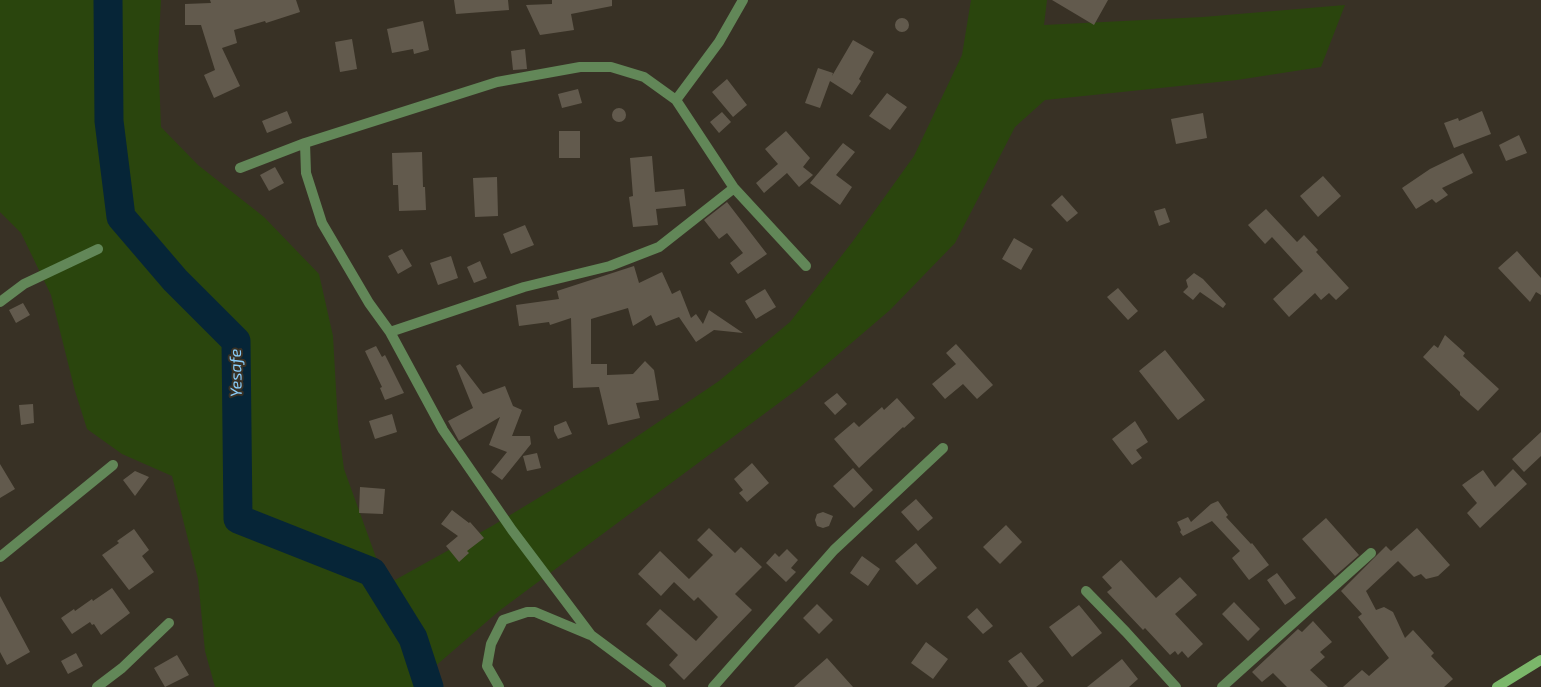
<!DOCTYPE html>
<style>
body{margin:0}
canvas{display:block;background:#383125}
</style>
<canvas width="1541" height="687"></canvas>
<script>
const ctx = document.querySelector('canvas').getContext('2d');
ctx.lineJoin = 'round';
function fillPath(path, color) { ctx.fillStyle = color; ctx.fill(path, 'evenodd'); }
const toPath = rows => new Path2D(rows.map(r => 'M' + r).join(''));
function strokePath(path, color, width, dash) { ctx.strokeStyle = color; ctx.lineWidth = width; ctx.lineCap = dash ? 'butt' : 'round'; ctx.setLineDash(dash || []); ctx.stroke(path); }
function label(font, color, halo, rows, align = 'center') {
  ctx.font = font + ' "Exo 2",sans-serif'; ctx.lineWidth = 4; ctx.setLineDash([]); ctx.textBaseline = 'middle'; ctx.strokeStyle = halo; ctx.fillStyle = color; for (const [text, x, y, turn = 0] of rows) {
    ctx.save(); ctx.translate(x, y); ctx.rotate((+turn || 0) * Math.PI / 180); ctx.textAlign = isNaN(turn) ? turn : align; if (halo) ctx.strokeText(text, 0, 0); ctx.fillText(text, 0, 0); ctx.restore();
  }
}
const green = toPath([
 [0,0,161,0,158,52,161,127,198,165,264,217,319,274,333,336,338,425,344,469,386,585,492,526,611,454,719,381,790,322,853,241,914,156,962,55,971,0,1047,0,1044,25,1203,17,1345,5,1321,67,1237,80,1045,100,1015,127,955,243,890,310,799,388,499,611,432,669,442,687,215,687,205,651,198,579,172,476,122,454,87,429,75,391,51,295,21,233,0,212]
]);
const river = toPath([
 [108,0,109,121,121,217,175,280,236,341,238,519,372,572,413,638,429,687]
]);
const building = toPath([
 [210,0,296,0,300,12,266,23,265,21,234,30,237,43,222,48,240,86,214,98,204,75,215,70,201,25,185,25,185,4,211,3],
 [454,0,508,0,509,10,456,14],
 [552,0,612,0,612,6,571,14,574,30,540,35,526,5,552,4],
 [1052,0,1108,0,1094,25],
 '895 25a7 7 0 1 1 14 0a7 7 0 1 1-14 0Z',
 [423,21,429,50,414,54,413,49,392,53,387,29],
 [352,39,357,69,340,72,335,42],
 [853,40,874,52,859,79,861,81,852,95,830,81,820,108,805,103,818,68,833,73,832,76],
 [525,49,527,69,513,70,511,51],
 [727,79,747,105,733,117,712,92],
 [578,89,582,103,562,108,558,94],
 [887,93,907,107,890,130,869,116],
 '612 115a7 7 0 1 1 14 0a7 7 0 1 1-14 0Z',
 [287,111,292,123,267,133,262,121],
 [1482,111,1491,134,1454,148,1444,123,1458,118,1459,121],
 [722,112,731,122,719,133,710,122],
 [1203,113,1207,138,1176,144,1171,119],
 [559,131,580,131,580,158,559,158],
 [786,131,810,158,803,167,813,175,799,187,787,173,764,193,756,183,778,164,765,149],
 [1519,135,1527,153,1506,161,1499,145],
 [843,143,855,152,836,175,852,187,840,205,810,183],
 [422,152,423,187,425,187,426,210,399,211,398,185,393,185,392,153],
 [1463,153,1473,173,1442,188,1448,195,1436,203,1432,199,1416,209,1402,188,1430,169],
 [652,156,655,192,684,189,686,206,656,209,658,225,633,227,629,197,633,196,630,158],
 [275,167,284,183,269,191,260,175],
 [1323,176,1341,196,1318,217,1300,196],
 [497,177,498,216,475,217,473,178],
 [1062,195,1078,213,1067,222,1051,205],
 [727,202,767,254,738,274,730,263,743,253,727,233,719,239,704,220],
 [1165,208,1170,222,1159,226,1154,211],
 [1266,209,1297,242,1304,235,1318,250,1316,252,1349,288,1336,300,1329,293,1321,300,1315,293,1289,317,1273,299,1303,271,1272,237,1265,244,1248,225],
 [525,225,534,245,511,254,503,234],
 [1014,238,1033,249,1021,270,1002,259],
 [402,249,412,266,398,274,388,256],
 [1517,251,1541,278,1541,295,1536,292,1530,302,1498,268],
 [451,256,458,278,438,285,430,263],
 [480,261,487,278,474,283,467,267],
 [634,266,639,283,662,272,672,294,680,290,691,318,696,314,703,324,709,310,743,333,714,330,696,342,679,317,656,326,651,315,633,326,628,308,591,319,591,364,607,364,607,375,633,374,645,361,654,370,659,400,636,403,640,418,608,425,599,387,573,388,571,318,550,325,549,322,519,326,516,305,559,299,557,291],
 [1194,273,1203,279,1226,304,1223,308,1200,292,1193,300,1183,292,1188,287,1186,280],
 [1118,288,1138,311,1128,320,1107,297],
 [765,289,776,307,756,319,745,301],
 [23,303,30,315,16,323,9,310],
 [1445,335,1465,353,1463,356,1499,389,1478,411,1460,395,1460,392,1423,357,1434,345,1438,348],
 [956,344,993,385,977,399,963,384,945,399,932,384,956,364,946,353],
 [376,346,382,357,385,355,404,393,385,400,380,388,382,387,365,351],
 [1165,350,1205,400,1178,420,1139,371],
 [460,364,483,394,505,386,513,406,522,410,512,436,530,436,531,444,502,480,491,472,507,452,489,445,500,417,459,441,448,421,473,408,456,366],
 [837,393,847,404,835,415,824,403],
 [897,398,915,418,904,428,903,427,859,468,834,439,854,422,859,427,882,407,884,410],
 [33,404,34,423,21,425,19,405],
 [392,414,397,432,375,439,369,421],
 [566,421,572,434,558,439,554,431,554,426],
 [1135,421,1148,442,1136,450,1142,458,1132,465,1112,439],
 [1541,432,1541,456,1524,472,1512,459],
 [537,453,541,468,527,471,523,456],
 [752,463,769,483,747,502,739,493,743,490,734,479],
 [0,464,15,489,0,498],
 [853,468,873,490,854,508,833,486],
 [1513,469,1527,484,1480,528,1467,513,1477,503,1462,485,1483,470,1495,487],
 [135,471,149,477,135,496,123,480],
 [360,487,385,489,383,514,359,513],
 [916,499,933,518,918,531,901,512],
 [1218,501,1228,515,1226,517,1251,544,1252,543,1269,565,1249,580,1232,558,1240,551,1212,521,1183,536,1180,532,1181,530,1177,522,1188,517,1191,522,1211,504],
 [452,510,469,523,470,522,484,538,467,551,469,553,459,562,446,546,458,536,441,524],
 [823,512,833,516,829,526,823,528,817,526,815,520,817,514],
 [1326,518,1359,555,1335,576,1302,539],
 [1006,525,1022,542,1000,564,983,547],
 [709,528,735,553,741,547,762,567,735,594,752,610,684,680,669,665,678,655,646,624,660,609,696,641,718,617,698,597,694,601,674,582,661,596,638,574,660,551,689,579,713,555,697,540],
 [1417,528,1450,565,1438,576,1426,579,1421,574,1414,577,1398,561,1366,591,1376,610,1384,607,1393,612,1405,638,1413,630,1434,653,1431,656,1453,679,1444,687,1343,687,1362,670,1369,676,1389,658,1358,617,1362,614,1341,591,1386,546,1391,551],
 [134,529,149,550,142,556,154,572,129,590,102,555,119,543,117,541],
 [916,543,937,568,917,585,895,561],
 [787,549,798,560,791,568,796,572,786,582,766,563,775,553,779,557],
 [862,556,880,569,868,586,850,573],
 [1121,560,1156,598,1180,577,1197,595,1175,614,1203,644,1188,658,1182,651,1178,655,1175,651,1170,655,1145,628,1143,630,1107,592,1112,588,1102,577],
 [1277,573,1296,598,1285,605,1267,580],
 [112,588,130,613,101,635,94,624,92,625,90,622,72,634,61,618,74,609,75,611,92,599,93,601],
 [0,596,30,652,7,665,0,652],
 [1234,602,1260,629,1248,641,1222,614],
 [817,604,833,620,819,634,803,618],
 [1079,605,1102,633,1072,657,1049,627],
 [977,608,993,626,983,634,967,617],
 [1313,621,1332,642,1320,652,1325,657,1310,670,1328,687,1287,687,1273,673,1262,682,1252,672,1298,629,1302,632],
 [926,642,948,659,933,679,911,663],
 [1021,652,1044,681,1036,687,1028,687,1008,661],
 [76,653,83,666,68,674,61,661],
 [177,655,189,675,165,687,154,668],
 [827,658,853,687,794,687],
 [1122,659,1138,679,1129,687,1087,687]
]);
const minor = toPath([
 [676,100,719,42,743,0],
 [305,143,306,173,322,223,369,303,390,332,443,430,512,530,591,635,661,687],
 [240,168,305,143,497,82,580,67,611,67,644,77,676,100,734,188,806,266],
 [0,302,24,284,98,249],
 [390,332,524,287,610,266,659,247,734,188],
 [0,557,113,465],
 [1086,591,1126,632,1176,687],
 [97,687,122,668,169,623],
 [499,687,487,666,491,644,503,620,527,612,535,612,590,635],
 [713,687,834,550,943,448],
 [1222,687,1371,553]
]);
const secondary = toPath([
 [1497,687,1541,660]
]);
const waterNames = [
 ["Yesafe",236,373,-91]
];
fillPath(green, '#2a450d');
strokePath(river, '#062537', 29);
fillPath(building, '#625a4d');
strokePath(minor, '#628758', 10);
strokePath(secondary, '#7bb76a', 10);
label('italic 16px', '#89ccf8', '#383125', waterNames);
</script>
